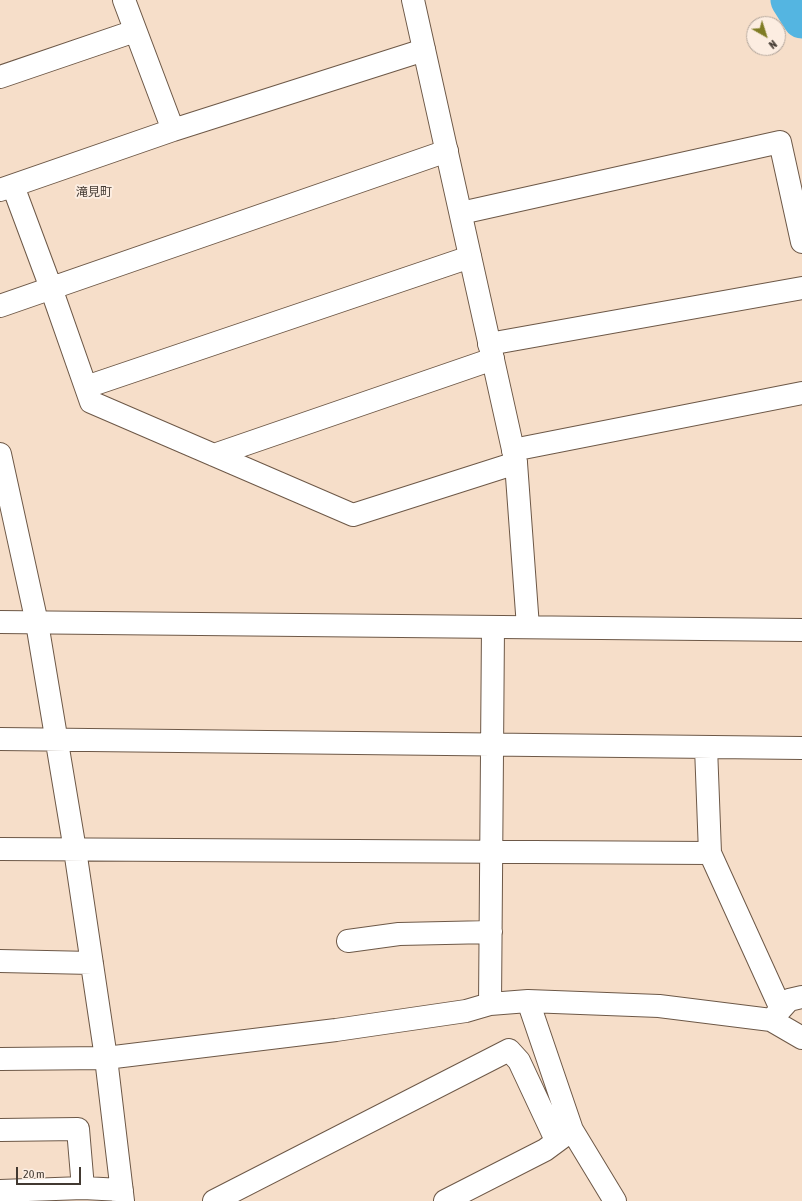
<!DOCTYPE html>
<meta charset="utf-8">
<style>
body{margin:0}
#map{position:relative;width:802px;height:1201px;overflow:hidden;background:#f6dec9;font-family:"Asap Condensed",sans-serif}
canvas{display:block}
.north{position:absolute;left:746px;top:16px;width:40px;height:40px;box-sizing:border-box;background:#fcede1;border:1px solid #b2a59b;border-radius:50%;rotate:141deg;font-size:11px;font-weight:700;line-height:16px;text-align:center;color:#423931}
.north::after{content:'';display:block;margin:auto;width:14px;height:18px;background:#7f7c24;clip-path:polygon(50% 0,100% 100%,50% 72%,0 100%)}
.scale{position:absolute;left:16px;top:1167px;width:65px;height:18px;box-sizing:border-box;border:2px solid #423931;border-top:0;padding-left:5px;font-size:12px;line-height:14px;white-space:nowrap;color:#423931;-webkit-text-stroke:3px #fcede1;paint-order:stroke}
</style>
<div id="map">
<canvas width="802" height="1201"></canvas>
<div class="north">N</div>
<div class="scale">20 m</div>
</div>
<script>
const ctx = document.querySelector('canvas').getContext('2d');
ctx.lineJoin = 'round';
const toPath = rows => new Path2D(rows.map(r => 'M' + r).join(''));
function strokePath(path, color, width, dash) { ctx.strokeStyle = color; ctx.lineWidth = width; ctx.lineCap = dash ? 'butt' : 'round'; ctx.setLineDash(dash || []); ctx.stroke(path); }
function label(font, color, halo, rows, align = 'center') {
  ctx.font = font + ' "Asap Condensed","Noto Sans JP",sans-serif'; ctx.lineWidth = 4; ctx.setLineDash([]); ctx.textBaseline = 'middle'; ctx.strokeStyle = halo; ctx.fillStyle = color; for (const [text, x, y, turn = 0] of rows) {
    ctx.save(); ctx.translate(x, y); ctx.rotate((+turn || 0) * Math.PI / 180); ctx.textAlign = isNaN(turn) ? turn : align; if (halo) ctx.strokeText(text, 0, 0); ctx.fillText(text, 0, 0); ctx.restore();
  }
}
const river = toPath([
 [790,0,802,19]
]);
const street = toPath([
 [124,0,173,130],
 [0,77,135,31],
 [13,186,51,288,91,402,353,515,516,463],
 [0,190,173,130,424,50],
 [461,213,780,142,802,242],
 [0,306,447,151],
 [489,344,802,288],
 [86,387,470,257],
 [513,450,802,393],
 [0,454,37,623,75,850,106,1058,123,1201],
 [214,455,493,359],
 [0,739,802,748],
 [706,747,710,853,781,1009],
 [0,849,710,853],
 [348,941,399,934,491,932],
 [0,961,92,963],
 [528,1001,572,1130,615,1201],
 [490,1004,493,627],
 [772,1019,789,1000,802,997],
 [0,1059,106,1058,336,1030,466,1011,490,1004,528,1001,659,1006,771,1020,802,1038],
 [0,1130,78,1129,83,1188],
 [0,1191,83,1188,122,1190],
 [214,1201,509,1050,519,1061,556,1140],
 [445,1201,545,1150,568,1133]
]);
const secondary = toPath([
 [413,0,516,463,528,627],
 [0,622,802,630]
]);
const quarterNames = [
 ["滝見町",94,192]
];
strokePath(river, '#54b5e1', 39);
strokePath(street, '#6d5847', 24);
strokePath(secondary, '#6d5847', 24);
strokePath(street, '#fff', 22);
strokePath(secondary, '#fff', 22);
label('12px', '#423931', '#fcede1', quarterNames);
</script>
